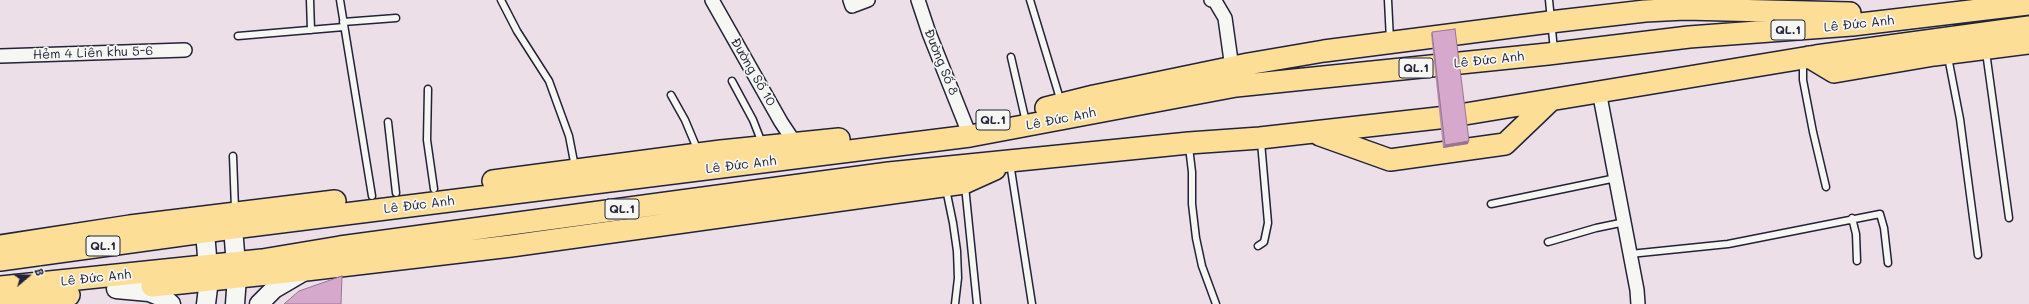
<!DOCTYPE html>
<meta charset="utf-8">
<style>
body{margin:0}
#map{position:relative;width:2029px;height:304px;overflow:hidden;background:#ecdfe7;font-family:Mali,sans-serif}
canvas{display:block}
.north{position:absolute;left:8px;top:256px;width:40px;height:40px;-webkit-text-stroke:3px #f6f6f2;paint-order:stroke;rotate:71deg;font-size:11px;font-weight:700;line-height:16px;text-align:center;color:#22223b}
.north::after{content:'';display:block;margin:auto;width:14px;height:18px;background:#22223b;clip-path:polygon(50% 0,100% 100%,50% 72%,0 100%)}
</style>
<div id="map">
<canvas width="2029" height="304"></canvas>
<div class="north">B</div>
</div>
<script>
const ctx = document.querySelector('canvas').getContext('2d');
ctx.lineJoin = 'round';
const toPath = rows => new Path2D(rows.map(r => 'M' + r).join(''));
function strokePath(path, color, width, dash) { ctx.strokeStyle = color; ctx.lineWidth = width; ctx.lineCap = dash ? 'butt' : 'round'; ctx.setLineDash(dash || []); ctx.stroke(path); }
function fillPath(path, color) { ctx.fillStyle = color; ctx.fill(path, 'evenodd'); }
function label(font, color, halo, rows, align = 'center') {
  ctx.font = font + ' Mali,sans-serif'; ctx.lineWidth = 3.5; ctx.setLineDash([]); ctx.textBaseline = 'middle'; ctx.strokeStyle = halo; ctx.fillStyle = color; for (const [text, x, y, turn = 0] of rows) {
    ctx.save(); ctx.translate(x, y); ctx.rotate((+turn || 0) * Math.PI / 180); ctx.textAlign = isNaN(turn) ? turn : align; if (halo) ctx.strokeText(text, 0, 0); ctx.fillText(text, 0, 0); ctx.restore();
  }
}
const service = toPath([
 [310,0,311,30],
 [340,0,372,196],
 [501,0,517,31,549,81,569,136,575,167],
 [1030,0,1061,102],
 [1388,0,1390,40],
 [1549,0,1554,50],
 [343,22,396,18],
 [238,36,344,27],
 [1986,52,2009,218],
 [1011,57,1026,122],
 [1948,57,1960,119,1978,255],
 [1803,61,1803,80,1813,132,1826,187],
 [732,81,753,120,762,143],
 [428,89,427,140,434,189],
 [671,95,685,120,698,151],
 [388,122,396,193],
 [1189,147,1192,172,1192,204,1196,238,1202,266,1216,304],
 [233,156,235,209],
 [1010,163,1032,304],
 [965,186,977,304],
 [946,189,953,223,957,251,958,278,955,304],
 [1491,204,1616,178],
 [1852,218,1856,234,1857,261],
 [1548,242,1596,228,1625,222],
 [1258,246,1264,242,1268,223,1261,142],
 [1630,254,1728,244,1880,214,1884,228,1888,263]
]);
const minor = toPath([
 [712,0,781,122,795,143],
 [850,0,852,6,868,0],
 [918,0,929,33,970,136],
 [1211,0,1215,1,1225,18,1233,75],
 [0,56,185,50],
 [1599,91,1637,290,1638,304]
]);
const secondary = toPath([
 [233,228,237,277,235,304],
 [205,232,209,280,206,304],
 [116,289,149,292,164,298,171,304],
 [259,304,274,289,303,272]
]);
const trunk = toPath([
 [1809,57,1834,72,1934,55,2029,43],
 [1046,108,1094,96,1248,64,1324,51,1550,22,1645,11,1685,9,1850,13],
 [1320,135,1390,160,1505,144,1551,100],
 [493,181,721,151,839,139],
 [0,246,130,226,335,201],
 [0,260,233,228,970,136,1236,86,1548,54,1689,37,1852,25,2029,4],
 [152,286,306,270,511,246,964,183,995,169],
 [0,287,262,260,340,247,889,173,1189,143,1260,138,1447,117,1816,56,2029,27],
 [0,303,69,295]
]);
const wall = toPath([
 [1432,32,1468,144,1443,148,1431,34]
]);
const shadedWall = toPath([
 [1469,141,1468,144,1443,148,1445,145]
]);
const building = toPath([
 [1455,29,1469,141,1445,145,1432,32,1455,29],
 [342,276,341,304,284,304,299,291,342,276]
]);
const shields = [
 [1788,30,34],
 [1416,68,34],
 [993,120,34],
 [622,209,34],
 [103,246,34]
];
const shieldNames = [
 ["QL.1",1788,30],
 ["QL.1",1416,68],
 ["QL.1",993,120],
 ["QL.1",622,209],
 ["QL.1",103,246]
];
const streetNames = [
 ["Lê Đức Anh",1859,24,-6],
 ["Hẻm 4 Liên khu 5-6",93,53,-2],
 ["Lê Đức Anh",1489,60,-6],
 ["Đường Số 8",941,62,68],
 ["Đường Số 10",753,72,60],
 ["Lê Đức Anh",1061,119,-11],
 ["Lê Đức Anh",741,165,-7],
 ["Lê Đức Anh",419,205,-7],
 ["Lê Đức Anh",96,278,-6]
];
strokePath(service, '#22223b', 9);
strokePath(minor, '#22223b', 16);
strokePath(secondary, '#22223b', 21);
strokePath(trunk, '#22223b', 24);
strokePath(service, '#f6f6f2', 6);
strokePath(minor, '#f6f6f2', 13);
strokePath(secondary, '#f6f6f2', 18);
strokePath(trunk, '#fdde96', 21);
fillPath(wall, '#b891af');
fillPath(shadedWall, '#96768f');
fillPath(building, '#d6a9cc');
strokePath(building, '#96768f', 1);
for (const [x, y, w] of shields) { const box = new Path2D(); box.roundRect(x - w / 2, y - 10, w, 20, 3); ctx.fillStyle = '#f6f6f2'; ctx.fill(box); strokePath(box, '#22223b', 1); }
label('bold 12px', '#22223b', null, shieldNames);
label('13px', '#22223b', '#f6f6f2', streetNames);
</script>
